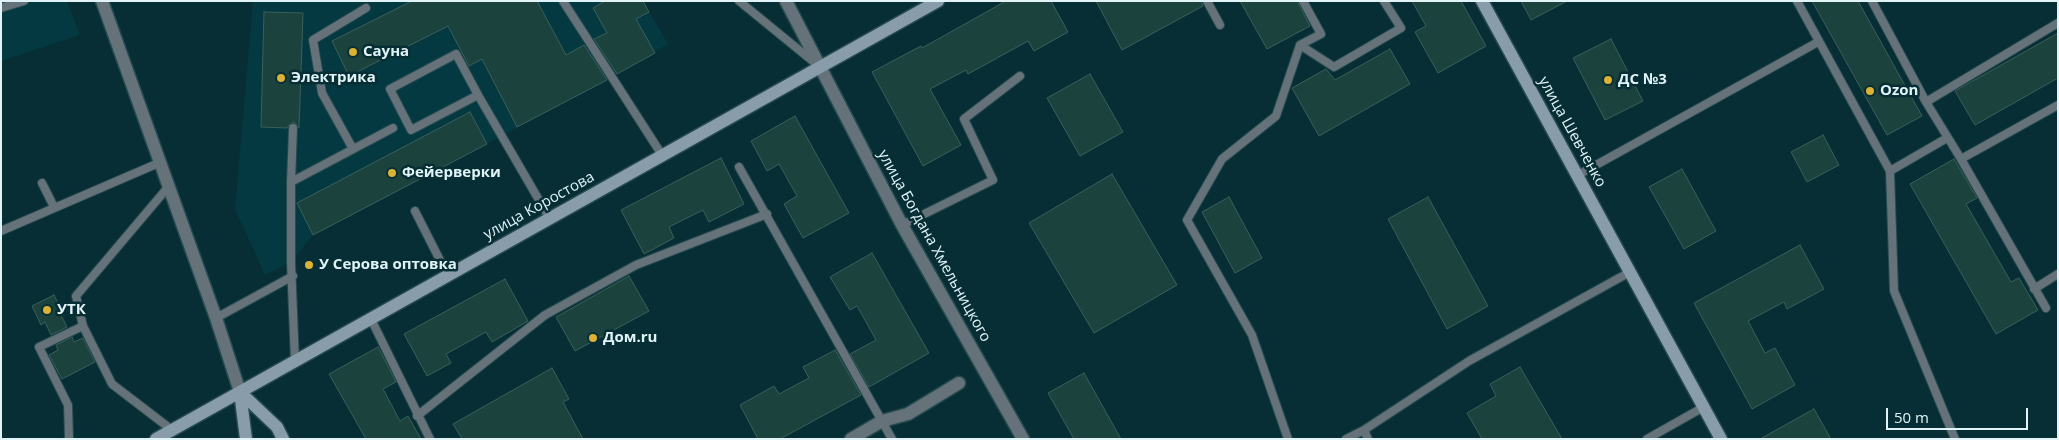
<!DOCTYPE html>
<meta charset="utf-8">
<style>
body{margin:0}
#map{position:relative;width:2059px;height:440px;overflow:hidden;background:#062e34;font-family:"Open Sans",sans-serif}
canvas{display:block}
.frame{position:absolute;inset:0;border:2px solid #e0f4f8;pointer-events:none}
.scale{position:absolute;left:1886px;top:408px;width:142px;height:22px;box-sizing:border-box;border:2px solid #e0f4f8;border-top:0;padding-left:6px;font-size:15px;line-height:18px;white-space:nowrap;color:#e0f4f8;-webkit-text-stroke:4px #062e34;paint-order:stroke}
</style>
<div id="map">
<canvas width="2059" height="440"></canvas>
<div class="frame"></div>
<div class="scale">50 m</div>
</div>
<script>
const ctx = document.querySelector('canvas').getContext('2d');
ctx.lineJoin = 'round';
function fillPath(path, color) { ctx.fillStyle = color; ctx.fill(path, 'evenodd'); }
const toPath = rows => new Path2D(rows.map(r => 'M' + r).join(''));
function strokePath(path, color, width, dash) { ctx.strokeStyle = color; ctx.lineWidth = width; ctx.lineCap = dash ? 'butt' : 'round'; ctx.setLineDash(dash || []); ctx.stroke(path); }
function label(font, color, halo, rows, align = 'center') {
  ctx.font = font + ' "Open Sans",sans-serif'; ctx.lineWidth = 5; ctx.setLineDash([]); ctx.textBaseline = 'middle'; ctx.strokeStyle = halo; ctx.fillStyle = color; for (const [text, x, y, turn = 0] of rows) {
    ctx.save(); ctx.translate(x, y); ctx.rotate((+turn || 0) * Math.PI / 180); ctx.textAlign = isNaN(turn) ? turn : align; if (halo) ctx.strokeText(text, 0, 0); ctx.fillText(text, 0, 0); ctx.restore();
  }
}
const built = toPath([
 [1,1,67,1,80,35,1,61],
 [253,1,643,1,668,44,608,80,313,235,291,262,265,275,235,209]
]);
const building = toPath([
 [412,1,537,1,566,55,584,45,607,80,517,127,482,59,469,66,448,26,349,76,332,41,412,1],
 [605,1,643,1,649,12,636,19,655,53,617,74,594,39,607,33,593,8,605,1],
 [1006,1,1051,1,1068,32,1034,51,1028,41,968,74,966,70,930,89,961,145,923,166,872,72,921,46,922,48,1006,1],
 [1096,1,1201,1,1203,6,1122,50,1096,1],
 [1240,1,1297,1,1310,26,1267,49,1240,1],
 [1412,1,1461,1,1486,46,1438,73,1415,32,1426,26,1412,1],
 [1521,1,1567,1,1531,20,1521,1],
 [1812,1,1858,1,1922,116,1887,135,1812,1],
 [264,12,303,13,299,128,296,124,293,122,289,125,287,128,261,127,264,12],
 [2058,33,2058,78,1975,125,1955,91,2058,33],
 [1611,39,1643,101,1605,120,1573,58,1611,39],
 [1390,49,1410,84,1319,136,1292,88,1326,69,1335,80,1390,49],
 [1090,74,1123,132,1080,156,1047,98,1090,74],
 [470,112,487,144,313,235,297,203,470,112],
 [795,116,849,213,803,238,784,204,797,196,779,164,767,171,751,141,795,116],
 [1823,135,1839,165,1807,182,1791,152,1823,135],
 [721,158,744,204,709,222,703,210,669,227,674,238,644,254,621,210,721,158],
 [1954,159,1977,198,1966,204,2011,282,2019,278,2038,310,1996,334,1910,184,1954,159],
 [1682,169,1716,231,1684,249,1649,187,1682,169],
 [1112,174,1177,285,1094,333,1029,223,1112,174],
 [1229,197,1262,258,1235,273,1202,212,1229,197],
 [1428,197,1488,306,1447,329,1388,219,1428,197],
 [1800,245,1824,289,1787,309,1784,302,1748,321,1765,353,1775,348,1795,385,1752,409,1694,303,1800,245],
 [872,253,929,353,869,387,850,354,876,340,857,306,850,310,830,277,872,253],
 [629,276,649,311,575,351,556,317,629,276],
 [505,279,528,321,492,342,486,332,446,354,451,363,427,376,404,334,505,279],
 [54,295,63,314,61,315,67,327,51,335,45,322,41,325,32,306,54,295],
 [72,337,74,342,83,338,95,362,62,379,49,355,58,350,56,345,72,337],
 [378,347,396,382,383,389,400,421,408,416,421,439,366,439,329,374,378,347],
 [835,350,861,395,780,439,758,439,740,405,774,386,779,394,809,378,803,367,835,350],
 [1520,367,1562,439,1482,439,1467,413,1496,396,1490,384,1520,367],
 [552,368,569,399,563,402,583,439,462,439,453,424,552,368],
 [1084,373,1121,439,1074,439,1048,393,1084,373],
 [1814,409,1831,439,1760,439,1814,409]
]);
const lane = toPath([
 [563,1,662,155],
 [739,1,815,63],
 [1207,1,1220,25],
 [1797,1,1890,171],
 [1872,1,1926,102,2058,23],
 [1,8,24,1],
 [1300,45,1334,67,1401,28,1384,1],
 [478,95,411,130,390,89,456,54,478,95,550,219],
 [1926,102,1961,159,2046,308],
 [293,128,291,182,291,262,295,362],
 [1947,138,1890,171,1894,291,1955,439],
 [353,149,322,93,313,40,366,8],
 [1961,159,2058,105],
 [739,167,892,439],
 [1578,175,1818,42],
 [291,182,393,128],
 [42,183,54,207],
 [415,211,448,276],
 [902,225,993,180,964,119,1020,76],
 [1,231,161,162],
 [2034,289,2058,274],
 [216,318,293,276],
 [371,319,430,439],
 [83,326,76,296,169,186],
 [417,416,545,315,636,265,767,214],
 [1364,430,1368,439],
 [69,439,68,405,39,347,83,326,112,384,172,430],
 [1288,439,1252,335,1187,220,1222,159,1276,116,1300,45,1321,34,1303,1],
 [1346,439,1364,430,1469,361,1630,272],
 [1647,439,1702,408]
]);
const street = toPath([
 [102,1,216,318,240,392],
 [786,1,902,225,1023,439],
 [851,439,882,421,908,414,959,383]
]);
const secondary = toPath([
 [1482,1,1721,439],
 [240,392,277,427,283,439],
 [240,392,246,439],
 [156,439,938,1]
]);
const markers = [
 [353,52,5,"#dbb233"],
 [281,78,5,"#dbb233"],
 [1608,80,5,"#dbb233"],
 [1870,91,5,"#dbb233"],
 [392,173,5,"#dbb233"],
 [309,265,5,"#dbb233"],
 [47,310,5,"#dbb233"],
 [593,338,5,"#dbb233"]
];
const poiNames = [
 ["Сауна",363,52],
 ["Электрика",291,78],
 ["ДС №3",1618,80],
 ["Ozon",1880,91],
 ["Фейерверки",402,173],
 ["У Серова оптовка",319,265],
 ["УТК",57,310],
 ["Дом.ru",603,338]
];
const streetNames = [
 ["улица Шевченко",1572,132,61],
 ["улица Коростова",539,206,-29],
 ["улица Богдана Хмельницкого",934,246,61]
];
fillPath(built, '#043941');
fillPath(building, '#1c423e');
strokePath(building, '#3a605b', 1);
strokePath(lane, '#254a4f', 10);
strokePath(street, '#254a4f', 15);
strokePath(secondary, '#254a4f', 15);
strokePath(lane, '#65727a', 8);
strokePath(street, '#65727a', 12);
strokePath(secondary, '#889ca9', 12);
for (const [x, y, r, color] of markers) { const dot = new Path2D(); dot.arc(x, y, r, 0, 2 * Math.PI); ctx.fillStyle = color; ctx.fill(dot); strokePath(dot, '#062e34', 2); }
label('bold 15px', '#e0f4f8', '#062e34', poiNames, 'left');
label('15px', '#e0f4f8', '#062e34', streetNames);
</script>
